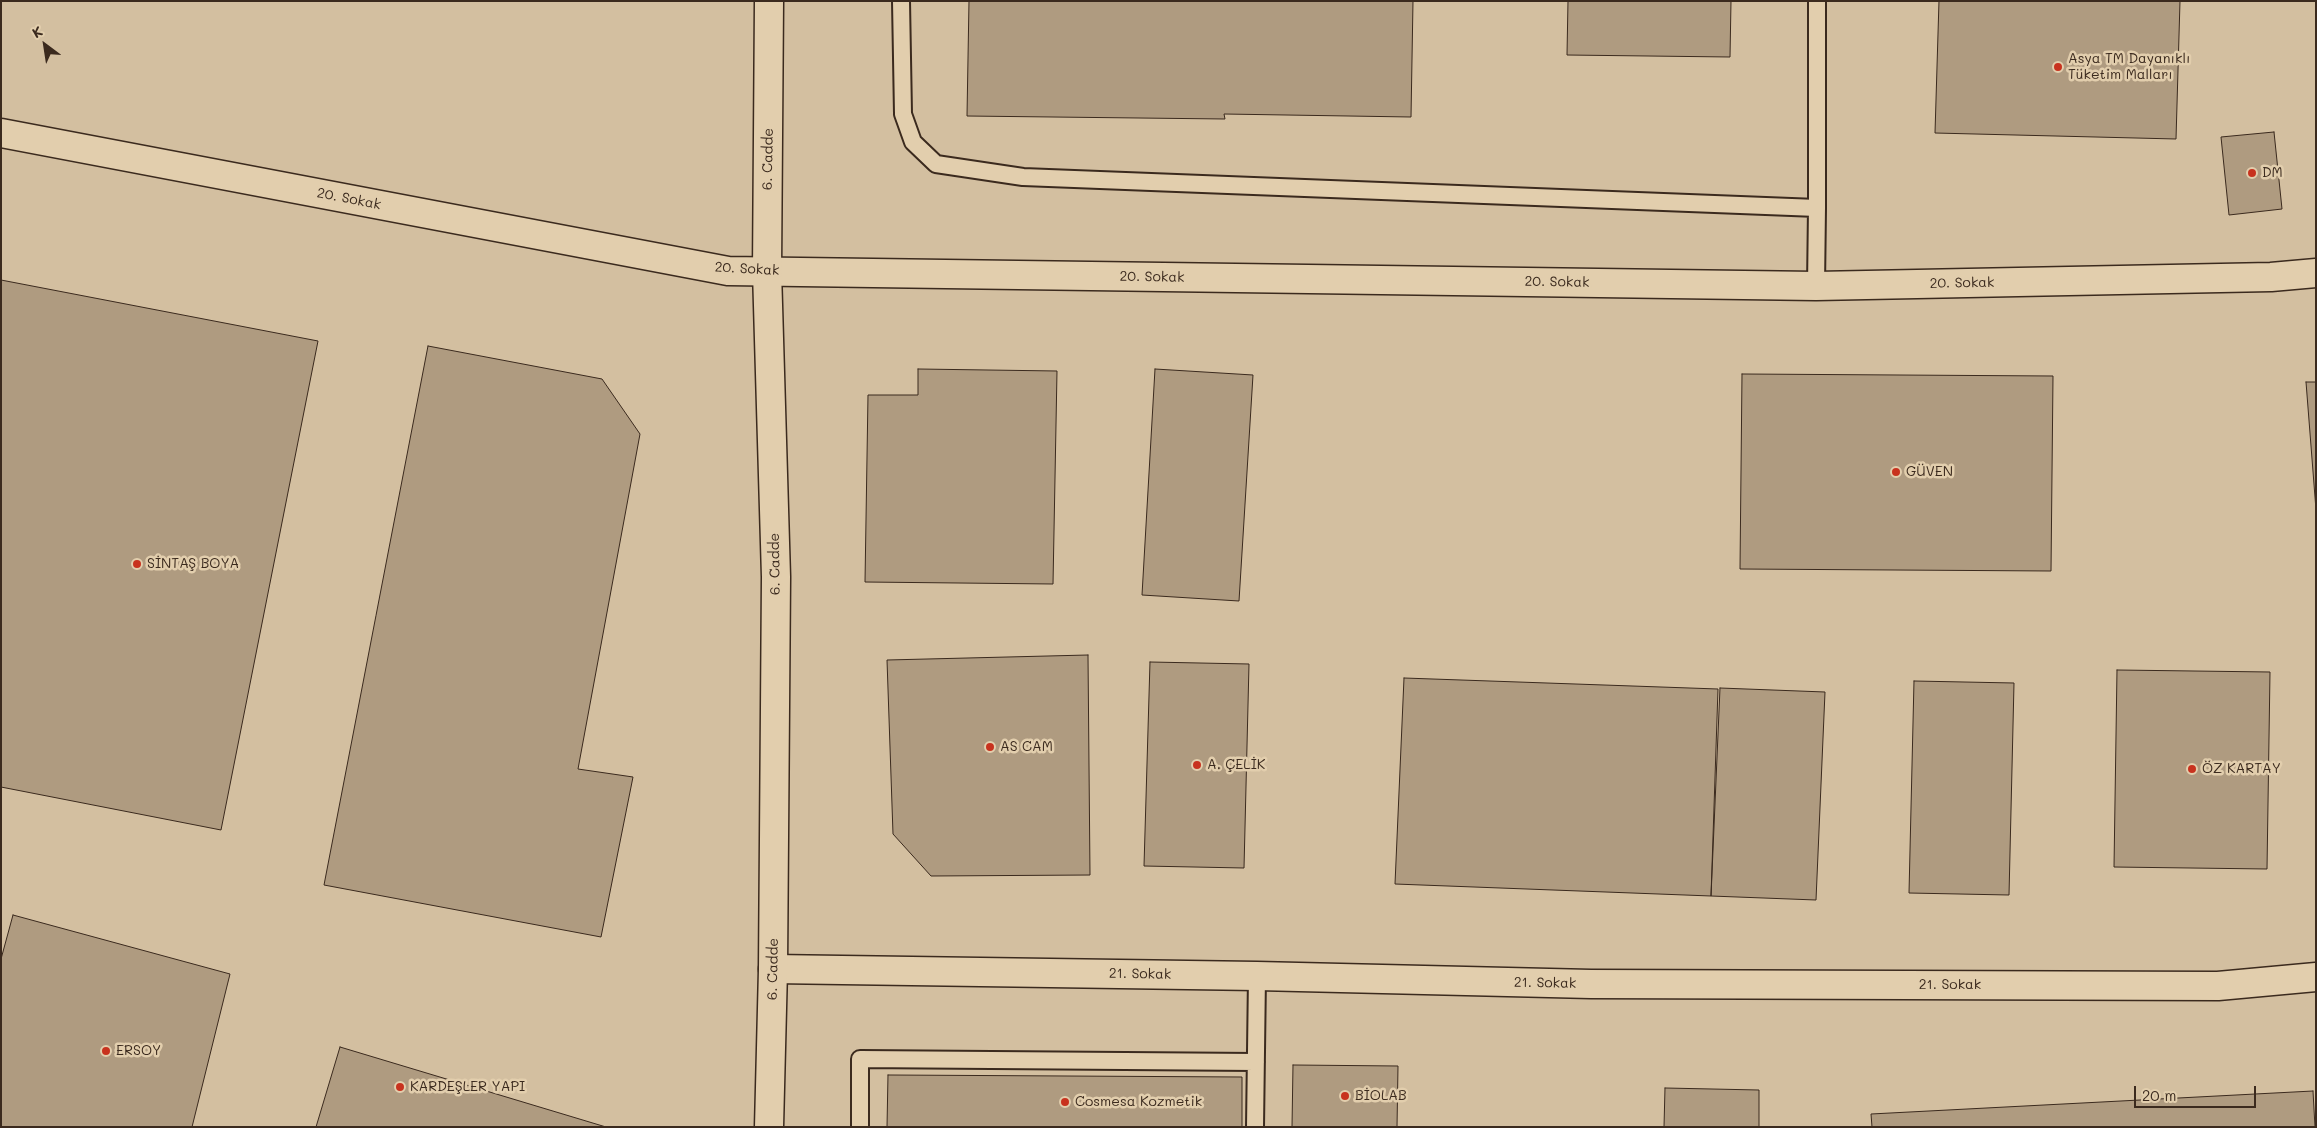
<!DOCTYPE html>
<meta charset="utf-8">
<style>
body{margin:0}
#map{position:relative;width:2317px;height:1128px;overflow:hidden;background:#e2cead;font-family:Mali,sans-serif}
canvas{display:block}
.frame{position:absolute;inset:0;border:2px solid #3b2a1e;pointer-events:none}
.north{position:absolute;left:20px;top:20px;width:50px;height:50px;-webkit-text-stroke:4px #e2cead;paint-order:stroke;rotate:329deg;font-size:14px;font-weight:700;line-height:20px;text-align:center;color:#3b2a1e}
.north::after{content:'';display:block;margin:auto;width:18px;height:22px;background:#3b2a1e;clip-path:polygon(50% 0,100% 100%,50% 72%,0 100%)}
.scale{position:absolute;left:2134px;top:1086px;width:122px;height:22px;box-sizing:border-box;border:2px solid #3b2a1e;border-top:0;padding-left:6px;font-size:15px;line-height:18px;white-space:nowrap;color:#3b2a1e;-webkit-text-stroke:4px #e2cead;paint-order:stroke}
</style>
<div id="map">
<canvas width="2317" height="1128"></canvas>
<div class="frame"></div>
<div class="north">K</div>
<div class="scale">20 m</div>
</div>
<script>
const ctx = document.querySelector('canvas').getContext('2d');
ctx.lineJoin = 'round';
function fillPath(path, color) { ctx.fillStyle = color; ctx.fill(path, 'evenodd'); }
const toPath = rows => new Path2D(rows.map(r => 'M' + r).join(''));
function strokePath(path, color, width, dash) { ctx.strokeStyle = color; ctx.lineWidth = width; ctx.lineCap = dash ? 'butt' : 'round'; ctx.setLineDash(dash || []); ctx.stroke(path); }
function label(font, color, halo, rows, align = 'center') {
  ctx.font = font + ' Mali,sans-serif'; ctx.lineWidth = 5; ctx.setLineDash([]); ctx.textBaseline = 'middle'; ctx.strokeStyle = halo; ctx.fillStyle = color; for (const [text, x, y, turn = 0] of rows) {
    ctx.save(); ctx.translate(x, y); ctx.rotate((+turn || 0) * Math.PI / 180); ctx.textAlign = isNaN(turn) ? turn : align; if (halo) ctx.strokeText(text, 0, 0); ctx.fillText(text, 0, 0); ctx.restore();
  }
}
const built = toPath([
 [1,1,2316,1,2316,1127,1,1127]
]);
const building = toPath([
 [969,1,1413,1,1411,117,1224,114,1225,119,967,116,969,1],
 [1568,1,1731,1,1730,57,1567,55,1568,1],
 [1939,1,2180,1,2176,139,1935,133,1939,1],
 [2274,132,2282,209,2229,215,2221,137,2274,132],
 [1,280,318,341,221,830,1,787,1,280],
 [428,346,602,379,640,434,578,769,633,777,601,937,324,885,428,346],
 [918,369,1057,371,1053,584,865,582,868,395,918,395,918,369],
 [1155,369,1253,375,1239,601,1142,595,1155,369],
 [1742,374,2053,376,2051,571,1740,569,1742,374],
 [2306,382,2316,382,2316,510,2306,382],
 [1088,655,1090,875,931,876,893,834,887,660,1088,655],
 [1150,662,1249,664,1244,868,1144,866,1150,662],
 [2117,670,2270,672,2267,869,2114,867,2117,670],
 [1404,678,1718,689,1711,896,1395,884,1404,678],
 [1914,681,2014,683,2009,895,1909,893,1914,681],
 [1720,688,1825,692,1816,900,1711,896,1720,688],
 [13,915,230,974,192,1127,1,1127,1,959,13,915],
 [340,1047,606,1127,316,1127,340,1047],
 [1293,1065,1398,1066,1397,1127,1292,1127,1293,1065],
 [888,1075,1242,1077,1242,1127,887,1127,888,1075],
 [1665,1088,1759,1090,1759,1127,1664,1127,1665,1088],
 [2313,1091,2315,1127,1872,1127,1871,1114,2313,1091]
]);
const lane = toPath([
 [901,1,903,114,913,142,936,164,1023,177,1817,208,1817,1],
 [1816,286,1817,208],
 [860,1127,860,1059,1256,1062],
 [1255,1127,1257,976]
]);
const street = toPath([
 [1,133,728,271,1816,286,2271,277,2316,273],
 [773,969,1257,976,1591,984,2218,986,2316,977]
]);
const secondary = toPath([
 [769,1127,773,969,776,577,767,271,769,1]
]);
const markers = [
 [2058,67,5,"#c8321e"],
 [2252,173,5,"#c8321e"],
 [1896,472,5,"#c8321e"],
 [137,564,5,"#c8321e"],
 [990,747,5,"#c8321e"],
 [1197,765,5,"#c8321e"],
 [2192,769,5,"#c8321e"],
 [106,1051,5,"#c8321e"],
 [400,1087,5,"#c8321e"],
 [1345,1096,5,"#c8321e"],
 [1065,1102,5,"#c8321e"]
];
const poiNames = [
 ["Asya TM Dayanıklı",2068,59],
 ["Tüketim Malları",2068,75],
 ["DM",2262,173],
 ["GÜVEN",1906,472],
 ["SİNTAŞ BOYA",147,564],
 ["AS CAM",1000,747],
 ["A. ÇELİK",1207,765],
 ["ÖZ KARTAY",2202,769],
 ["ERSOY",116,1051],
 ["KARDEŞLER YAPI",410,1087],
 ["BİOLAB",1355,1096],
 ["Cosmesa Kozmetik",1075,1102]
];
const streetNames = [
 ["6. Cadde",768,159,-89],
 ["20. Sokak",349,199,11],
 ["20. Sokak",747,269,3],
 ["20. Sokak",1152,277,1],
 ["20. Sokak",1557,282,1],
 ["20. Sokak",1962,283,-1],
 ["6. Cadde",775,564,-91],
 ["6. Cadde",773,969,-89],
 ["21. Sokak",1140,974,1],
 ["21. Sokak",1545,983,1],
 ["21. Sokak",1950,985]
];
fillPath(built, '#d3bfa0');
fillPath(building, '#af9b80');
strokePath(building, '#3b2a1e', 1);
strokePath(lane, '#3b2a1e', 20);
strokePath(street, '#3b2a1e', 31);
strokePath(secondary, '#3b2a1e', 31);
strokePath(lane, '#e2cead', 16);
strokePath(street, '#e2cead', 28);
strokePath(secondary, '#e2cead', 28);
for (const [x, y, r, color] of markers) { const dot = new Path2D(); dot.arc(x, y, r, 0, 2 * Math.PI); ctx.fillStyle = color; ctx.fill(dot); strokePath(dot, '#e2cead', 2); }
label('14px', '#3b2a1e', '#e2cead', poiNames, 'left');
label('14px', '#3b2a1e', '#e2cead', streetNames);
</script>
